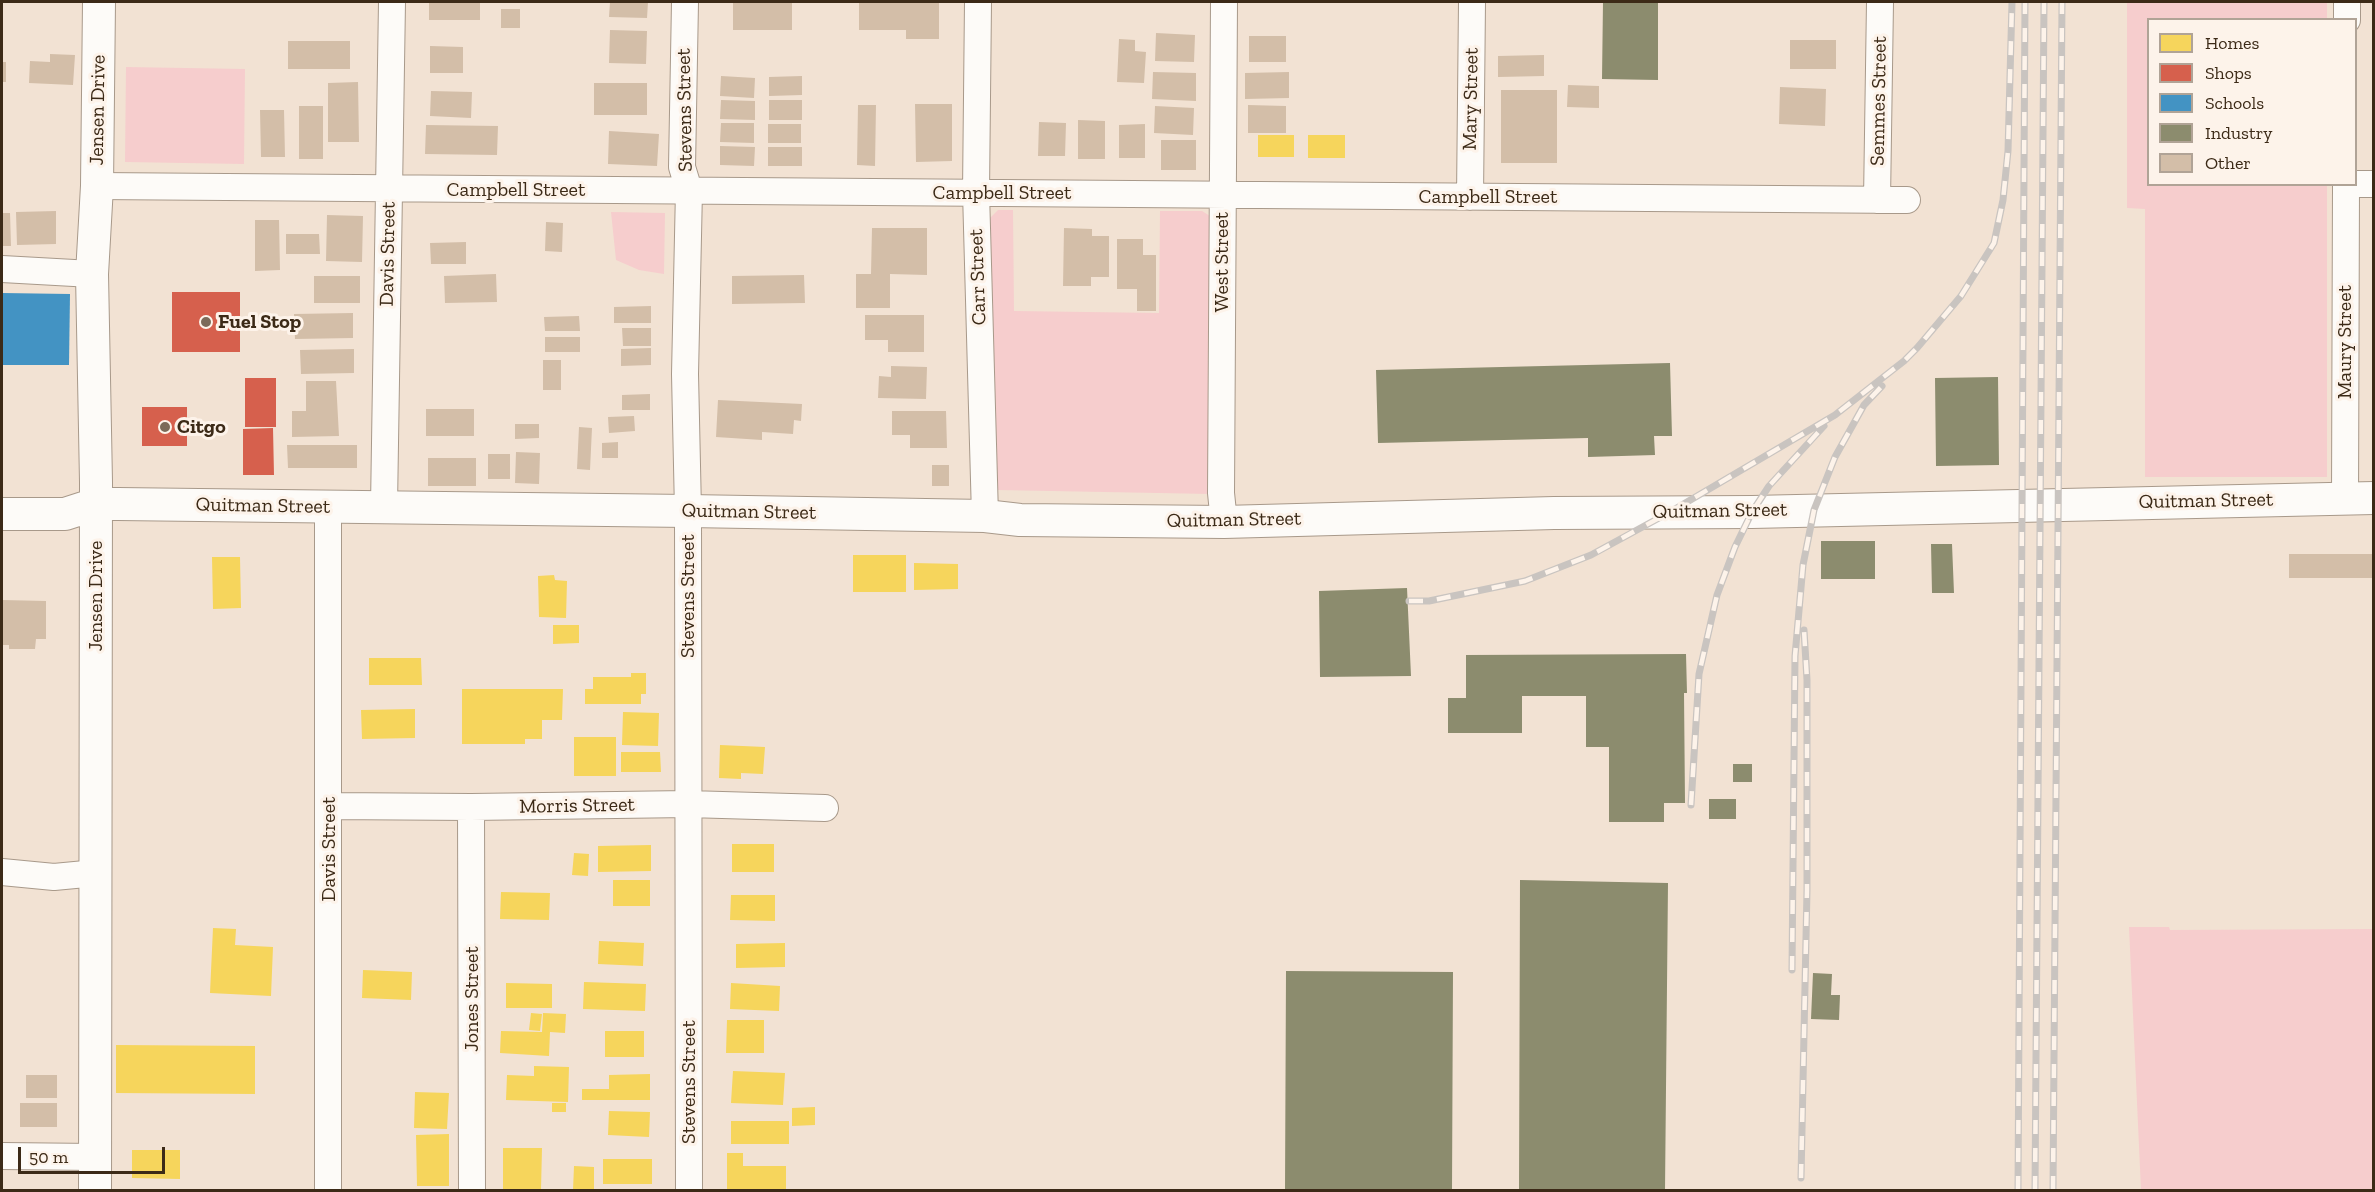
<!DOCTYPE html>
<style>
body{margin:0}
#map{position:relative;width:2375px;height:1192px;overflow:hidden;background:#f2e2d3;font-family:"Zilla Slab",serif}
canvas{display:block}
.frame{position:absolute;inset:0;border:3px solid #3c2a17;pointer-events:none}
.legend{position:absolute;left:2147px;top:18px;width:210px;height:168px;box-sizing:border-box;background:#fdf3ea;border:2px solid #b0a396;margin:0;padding:8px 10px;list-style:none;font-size:18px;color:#3c2a17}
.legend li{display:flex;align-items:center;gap:12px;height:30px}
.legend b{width:30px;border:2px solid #b0a396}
.scale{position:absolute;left:18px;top:1147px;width:147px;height:27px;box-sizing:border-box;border:3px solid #3c2a17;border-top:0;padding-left:8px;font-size:18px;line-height:21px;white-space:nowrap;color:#3c2a17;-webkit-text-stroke:4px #fdf3ea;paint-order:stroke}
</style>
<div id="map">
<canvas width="2375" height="1192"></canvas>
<div class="frame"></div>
<ul class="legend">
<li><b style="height:16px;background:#f6d55c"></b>Homes</li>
<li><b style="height:16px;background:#d6604d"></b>Shops</li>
<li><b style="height:16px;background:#4393c3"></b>Schools</li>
<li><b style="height:16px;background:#8c8c6e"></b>Industry</li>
<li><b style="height:16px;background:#d3bea8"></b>Other</li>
</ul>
<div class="scale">50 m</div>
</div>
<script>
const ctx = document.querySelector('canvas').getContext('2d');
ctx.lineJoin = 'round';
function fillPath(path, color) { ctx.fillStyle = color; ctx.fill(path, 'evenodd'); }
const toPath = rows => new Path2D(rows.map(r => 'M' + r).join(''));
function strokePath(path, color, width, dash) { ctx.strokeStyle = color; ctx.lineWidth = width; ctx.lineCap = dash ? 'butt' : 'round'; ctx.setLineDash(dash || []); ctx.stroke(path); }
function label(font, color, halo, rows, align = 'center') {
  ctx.font = font + ' "Zilla Slab",serif'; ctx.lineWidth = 6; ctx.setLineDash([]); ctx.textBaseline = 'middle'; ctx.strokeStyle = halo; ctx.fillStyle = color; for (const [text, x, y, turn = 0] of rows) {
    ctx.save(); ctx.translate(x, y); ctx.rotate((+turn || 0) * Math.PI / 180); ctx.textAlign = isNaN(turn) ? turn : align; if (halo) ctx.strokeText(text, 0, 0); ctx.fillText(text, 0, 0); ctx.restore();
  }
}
const green = toPath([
 [2127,2,2327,2,2327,19,2148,20,2148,184,2327,185,2327,477,2145,477,2145,209,2127,208],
 [126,67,245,69,244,164,125,162],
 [998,210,1013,210,1014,311,1159,313,1160,211,1202,211,1210,216,1213,220,1211,494,997,490,987,230,990,218],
 [611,212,665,213,664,274,639,270,616,260],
 [2129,927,2169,927,2170,930,2373,929,2373,1190,2141,1190]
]);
const homes = toPath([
 [1258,135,1294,135,1294,157,1258,157],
 [1308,135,1345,135,1345,158,1308,158],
 [853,555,906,555,906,592,853,592],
 [212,557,240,557,241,608,213,609],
 [914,563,958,564,958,589,914,590],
 [554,575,555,580,567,581,566,618,539,617,538,576],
 [553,625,579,625,579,643,553,644],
 [369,658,421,658,422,685,369,685],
 [631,673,646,673,646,694,641,694,641,704,585,704,585,689,593,689,593,677,631,677],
 [462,689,563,689,562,720,542,720,542,739,525,739,525,744,462,744],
 [415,709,415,738,362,739,361,710],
 [623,712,659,713,658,746,622,745],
 [574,737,616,737,616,776,574,776],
 [720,745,765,747,763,774,741,773,741,779,719,778],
 [621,752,660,752,661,772,621,772],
 [732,844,774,844,774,872,732,872],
 [651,845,651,871,598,872,598,846],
 [574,853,589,854,588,876,572,875],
 [613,880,650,880,650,906,613,906],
 [501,892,550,893,549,920,500,919],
 [731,895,775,895,775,921,730,920],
 [213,928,236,929,235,945,273,947,271,996,210,993],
 [599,941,644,943,643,966,598,964],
 [785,943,785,967,736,968,736,944],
 [363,970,412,972,411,1000,362,998],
 [584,982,646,984,645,1011,583,1009],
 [506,983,552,984,552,1008,506,1008],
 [731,983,780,986,779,1011,730,1009],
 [531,1013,542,1014,540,1031,529,1030],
 [543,1013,566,1014,565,1033,550,1032,549,1056,500,1053,501,1031,542,1032],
 [727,1020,764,1020,764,1053,726,1053],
 [605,1031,644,1031,644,1057,605,1057],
 [116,1045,255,1046,255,1094,116,1093],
 [534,1066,569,1067,568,1102,506,1100,507,1075,534,1076],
 [733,1071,785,1073,783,1105,731,1103],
 [650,1074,650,1100,582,1100,582,1089,609,1089,609,1075],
 [415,1092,449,1093,447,1129,414,1128],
 [552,1103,566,1103,566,1112,552,1112],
 [815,1107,815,1125,792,1126,792,1108],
 [609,1111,650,1112,649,1137,608,1135],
 [731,1121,789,1121,789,1144,731,1144],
 [449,1134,449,1186,417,1186,416,1135],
 [503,1148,542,1148,541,1190,503,1190],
 [132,1150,180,1150,180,1179,132,1178],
 [727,1153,743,1153,743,1166,786,1166,786,1190,727,1190],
 [603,1159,652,1159,652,1184,603,1184],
 [574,1166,594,1167,594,1190,573,1190]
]);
const shops = toPath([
 [172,292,240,292,240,352,172,352],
 [245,378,276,378,276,427,245,427],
 [142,407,187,407,187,446,142,446],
 [273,428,274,475,243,475,243,429]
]);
const schools = toPath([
 [2,293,70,294,69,365,2,365]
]);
const industry = toPath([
 [1603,2,1658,2,1658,80,1602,79],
 [1670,363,1672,436,1654,436,1655,455,1588,457,1588,438,1378,443,1376,370],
 [1998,377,1999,465,1936,466,1935,378],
 [1821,541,1875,541,1875,579,1821,579],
 [1931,544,1952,544,1954,593,1932,593],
 [1407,588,1411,676,1320,677,1319,591],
 [1686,654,1687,693,1684,693,1685,803,1664,803,1664,822,1609,822,1609,747,1586,747,1586,696,1522,696,1522,733,1448,733,1448,698,1466,698,1466,655],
 [1733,764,1752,764,1752,782,1733,782],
 [1709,799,1736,799,1736,819,1709,819],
 [1520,880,1668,883,1665,1190,1519,1190],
 [1286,971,1453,972,1452,1190,1285,1190],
 [1813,973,1832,974,1831,995,1840,995,1839,1020,1811,1019]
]);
const building = toPath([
 [429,2,480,2,480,20,429,20],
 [610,2,648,2,647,18,609,17],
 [733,2,792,2,792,30,733,30],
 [859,3,939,3,939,39,906,39,906,30,859,30],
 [501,9,520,9,520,28,501,28],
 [610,30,647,31,646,64,609,63],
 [1156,33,1195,35,1194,62,1155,61],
 [1249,36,1286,36,1286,62,1249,62],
 [1119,39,1135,40,1135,51,1146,52,1144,83,1117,82],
 [1790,40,1836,40,1836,69,1790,69],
 [288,41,350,41,350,69,288,69],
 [430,46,463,47,463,73,430,73],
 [50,54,75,55,73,85,29,83,30,61,50,62],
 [1544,55,1544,76,1498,77,1498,56],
 [2,62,6,62,6,82,2,82],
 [1153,72,1196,73,1196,101,1152,99],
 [1289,72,1289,98,1245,99,1245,73],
 [721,76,755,78,754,98,720,96],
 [802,76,802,95,769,96,769,77],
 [358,82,359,142,328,142,328,83],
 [594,83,647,83,647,115,594,115],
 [1568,85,1599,86,1599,108,1567,107],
 [1780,87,1826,89,1825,126,1779,124],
 [1501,90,1557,90,1557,163,1501,163],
 [431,91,472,92,471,118,430,116],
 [721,100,755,101,755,120,720,119],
 [769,100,802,100,802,120,769,120],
 [915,104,952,104,952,161,916,162],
 [858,105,876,105,875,166,857,165],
 [1248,105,1286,106,1286,133,1248,133],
 [299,106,323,106,323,159,299,159],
 [1155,106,1194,108,1193,135,1154,133],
 [260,110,284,110,285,157,261,157],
 [1078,120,1105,121,1105,159,1078,159],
 [1039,122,1066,123,1065,156,1038,156],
 [721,123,754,123,754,143,720,142],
 [768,124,801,124,801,143,768,143],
 [1145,124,1145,158,1119,158,1119,125],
 [426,125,498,126,497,155,425,154],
 [609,131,659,134,657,166,608,164],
 [1161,140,1196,140,1196,170,1161,170],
 [720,146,755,147,754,166,720,165],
 [768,147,802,147,802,166,768,166],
 [56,211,56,244,17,245,16,212],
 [2,213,10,213,11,246,2,246],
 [327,215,363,216,362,262,326,261],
 [255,220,279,220,280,270,255,271],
 [546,222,563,223,562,252,545,251],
 [872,228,927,228,927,275,890,274,890,308,856,308,856,274,871,274],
 [1064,228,1092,229,1092,236,1109,236,1109,277,1091,277,1091,286,1063,286],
 [286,234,319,234,320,254,286,254],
 [1117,239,1143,239,1143,255,1156,255,1156,311,1137,311,1137,289,1117,289],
 [466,242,466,264,431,264,430,243],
 [496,274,497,302,445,303,444,276],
 [804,275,805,303,732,304,732,276],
 [314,276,360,276,360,303,314,303],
 [651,306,651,323,614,323,614,307],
 [353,313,353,338,295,339,294,314],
 [865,315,924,315,924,352,888,352,888,340,865,340],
 [579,316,580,331,545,331,544,317],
 [622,328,651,328,651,346,623,346],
 [545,337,580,337,580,352,545,352],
 [651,348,651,365,621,366,621,349],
 [354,349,354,373,301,374,300,350],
 [543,360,561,360,561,390,543,390],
 [891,366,927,367,926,399,878,398,879,376,891,377],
 [306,381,336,381,339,436,292,437,292,411,306,411],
 [650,394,650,410,622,410,622,395],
 [718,400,802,404,801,421,794,420,793,434,762,432,762,440,716,437],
 [426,409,474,409,474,436,426,436],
 [892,411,946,411,947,448,910,448,910,435,892,435],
 [634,416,635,431,609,433,608,417],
 [515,424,539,424,539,438,515,439],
 [579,427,592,428,590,470,577,469],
 [618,442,618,458,602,458,602,443],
 [287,445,357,445,357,468,288,468],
 [516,452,540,453,539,484,515,483],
 [488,454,510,454,510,479,488,479],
 [428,458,476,458,476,486,428,486],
 [932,465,949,465,949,486,932,486],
 [2289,554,2374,554,2374,578,2289,578],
 [2,600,46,601,46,639,36,639,35,649,9,649,9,645,2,645],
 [26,1075,57,1075,57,1098,26,1098],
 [20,1103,57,1103,57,1127,20,1127]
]);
const minor = toPath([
 [685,2,682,167,689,190,685,374,688,511,689,1190],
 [978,2,976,192,985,516],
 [1224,2,1221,493,1224,522],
 [2347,20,2347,2],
 [2356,184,2374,184],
 [97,186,1907,200],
 [1470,197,1472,2],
 [1877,200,1880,2],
 [2,269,92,274],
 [2345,499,2346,184],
 [384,506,392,2],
 [328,507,328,1190],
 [329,806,471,807,688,804,825,808],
 [471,807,472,1190],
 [2,872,54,877,96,873],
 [2,1156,95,1157]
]);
const major = toPath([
 [2,514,65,514,96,504,118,504,688,511,985,516,1020,520,1224,522,1554,513,1752,512,2374,498],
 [95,1190,96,482,92,274,97,186,99,2]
]);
const rail = toPath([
 [1409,601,1429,601,1525,581,1591,555,1670,512,1835,415,1904,361,1917,348,1961,296,1994,243,2003,200,2008,151,2012,2],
 [1691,805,1699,674,1717,595,1735,547,1752,512,1769,486,1824,426],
 [1792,970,1795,656,1803,565,1814,510,1835,457,1864,405,1882,386],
 [1801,1178,1807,890,1807,680,1804,630],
 [2018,1190,2025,2],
 [2035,1190,2044,2],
 [2053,1190,2062,2]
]);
const markers = [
 [206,322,6,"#7c6a59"],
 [165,427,6,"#7c6a59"]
];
const streetNames = [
 ["Mary Street",1471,99,-89],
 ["Semmes Street",1879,101,-89],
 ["Jensen Drive",98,110,-89],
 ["Stevens Street",685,110,-91],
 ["Campbell Street",516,190],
 ["Campbell Street",1002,193],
 ["Campbell Street",1488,197],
 ["Davis Street",388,254,-89],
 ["West Street",1222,262,-90],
 ["Carr Street",978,277,-92],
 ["Maury Street",2345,342,-90],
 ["Quitman Street",2206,501,-1],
 ["Quitman Street",263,506,1],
 ["Quitman Street",1720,511,-1],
 ["Quitman Street",749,512,1],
 ["Quitman Street",1234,520,-1],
 ["Jensen Drive",96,596,-90],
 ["Stevens Street",688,596,-90],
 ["Morris Street",577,806,-1],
 ["Davis Street",329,849,-90],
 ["Jones Street",472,999,-90],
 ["Stevens Street",689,1082,-90]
];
const poiNames = [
 ["Fuel Stop",218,322],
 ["Citgo",177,427]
];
fillPath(green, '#f6cdcd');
fillPath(homes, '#f6d55c');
fillPath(shops, '#d6604d');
fillPath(schools, '#4393c3');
fillPath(industry, '#8c8c6e');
fillPath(building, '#d3bea8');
strokePath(minor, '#a8998a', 28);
strokePath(major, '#a8998a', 34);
strokePath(minor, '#fdfbf8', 26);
strokePath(major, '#fdfbf8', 32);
strokePath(rail, '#c9c4c0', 7);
strokePath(rail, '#fdf3ea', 4.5, [14]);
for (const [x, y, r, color] of markers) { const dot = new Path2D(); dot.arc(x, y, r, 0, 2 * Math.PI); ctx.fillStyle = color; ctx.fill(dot); strokePath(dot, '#fdf3ea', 2); }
label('20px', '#3c2a17', '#fdf3ea', streetNames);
label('bold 20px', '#3c2a17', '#fdf3ea', poiNames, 'left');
</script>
